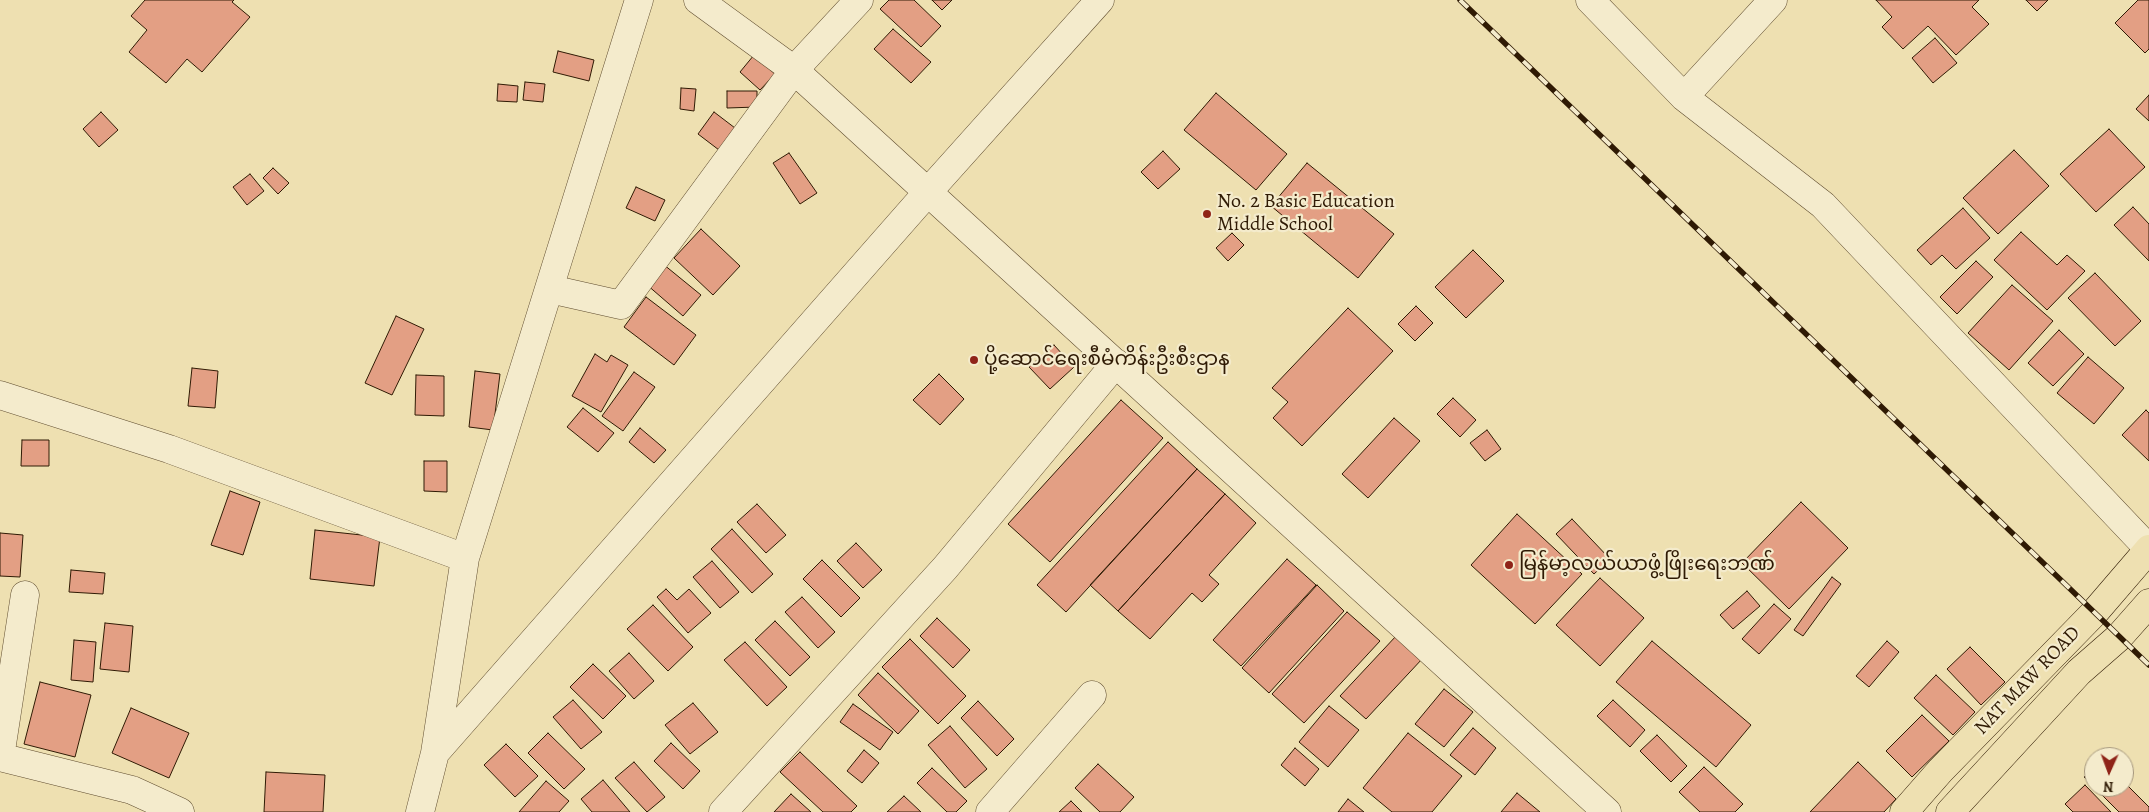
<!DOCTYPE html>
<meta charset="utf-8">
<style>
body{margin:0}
#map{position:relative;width:2149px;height:812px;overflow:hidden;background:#eee0b1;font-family:Alegreya,serif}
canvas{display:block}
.north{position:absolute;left:2084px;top:747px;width:50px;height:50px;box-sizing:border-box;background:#f4ebcc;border:1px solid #a5977c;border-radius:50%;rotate:182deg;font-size:14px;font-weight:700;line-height:20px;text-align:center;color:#2f1a04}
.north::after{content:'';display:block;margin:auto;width:18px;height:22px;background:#8f2418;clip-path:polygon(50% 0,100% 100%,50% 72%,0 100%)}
</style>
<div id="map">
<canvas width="2149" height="812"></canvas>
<div class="north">N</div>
</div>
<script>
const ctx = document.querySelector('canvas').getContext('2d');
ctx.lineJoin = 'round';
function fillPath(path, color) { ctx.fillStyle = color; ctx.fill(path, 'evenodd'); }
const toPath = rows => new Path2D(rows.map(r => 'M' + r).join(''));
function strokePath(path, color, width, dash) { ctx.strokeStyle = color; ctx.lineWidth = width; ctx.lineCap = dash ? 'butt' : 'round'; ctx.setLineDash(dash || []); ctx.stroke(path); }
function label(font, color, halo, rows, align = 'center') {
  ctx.font = font + ' Alegreya,"Noto Sans Myanmar",serif'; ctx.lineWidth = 4.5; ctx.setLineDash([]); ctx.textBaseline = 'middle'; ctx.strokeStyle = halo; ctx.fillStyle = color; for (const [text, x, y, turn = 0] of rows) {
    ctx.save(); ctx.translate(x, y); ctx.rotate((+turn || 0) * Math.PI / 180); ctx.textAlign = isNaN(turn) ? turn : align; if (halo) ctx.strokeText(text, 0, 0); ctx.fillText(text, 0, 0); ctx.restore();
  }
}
const building = toPath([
 [145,0,234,0,232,2,250,17,202,72,187,59,166,83,129,52,147,30,131,16,145,0],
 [889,0,914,0,941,26,921,47,880,9,889,0],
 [932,0,952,0,942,10,932,0],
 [1876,0,1979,0,1972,7,1989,24,1956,55,1928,26,1903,49,1882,27,1892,17,1876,0],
 [2026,0,2048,0,2037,11,2026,0],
 [2138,0,2149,0,2149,49,2145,53,2115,23,2138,0],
 [893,29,931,62,911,83,874,49,893,29],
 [1935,38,1957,63,1933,83,1912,58,1935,38],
 [558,51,594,60,589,81,553,72,558,51],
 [754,55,775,74,760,90,740,72,754,55],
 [525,82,545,84,543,102,523,100,525,82],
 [498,84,518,86,517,102,497,101,498,84],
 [681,88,696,89,694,111,680,109,681,88],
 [727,91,757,91,757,107,727,108,727,91],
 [1216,93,1287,154,1256,190,1184,130,1216,93],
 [2149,95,2149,121,2136,109,2149,95],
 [101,112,118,130,99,147,83,129,101,112],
 [714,112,735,128,719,150,698,134,714,112],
 [2109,129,2145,167,2096,212,2060,174,2109,129],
 [2014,150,2049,186,1998,234,1963,198,2014,150],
 [1163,151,1180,169,1158,189,1141,172,1163,151],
 [789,153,817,193,800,204,773,163,789,153],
 [1307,163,1394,234,1358,278,1271,206,1307,163],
 [273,168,289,183,278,194,263,178,273,168],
 [250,174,264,191,247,205,233,187,250,174],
 [636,187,665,200,655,221,626,208,636,187],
 [2133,207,2149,224,2149,261,2114,225,2133,207],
 [1963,208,1990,238,1956,269,1942,255,1931,265,1917,250,1963,208],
 [701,229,740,266,713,295,674,258,701,229],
 [2021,232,2057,265,2067,255,2085,271,2047,310,1994,260,2021,232],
 [1232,233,1244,245,1228,261,1216,248,1232,233],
 [1473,250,1504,281,1466,318,1435,287,1473,250],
 [1976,261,1993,277,1957,314,1940,297,1976,261],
 [663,264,701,295,683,316,646,284,663,264],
 [2095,273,2141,321,2115,346,2068,298,2095,273],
 [2012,285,2053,321,2009,370,1968,333,2012,285],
 [646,297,696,335,674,365,624,327,646,297],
 [1416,306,1433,323,1415,341,1398,324,1416,306],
 [1348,308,1393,351,1302,446,1273,418,1288,402,1272,388,1348,308],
 [396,316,424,329,392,395,365,383,396,316],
 [2059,330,2084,354,2053,386,2028,363,2059,330],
 [1054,345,1074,367,1050,389,1029,367,1054,345],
 [595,354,607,362,611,355,628,365,601,412,572,396,595,354],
 [2088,357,2124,388,2094,424,2057,393,2088,357],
 [192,368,218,371,215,408,188,406,192,368],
 [475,371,500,374,493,430,469,427,475,371],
 [634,372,655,387,623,431,602,416,634,372],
 [939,374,964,399,940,425,913,400,939,374],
 [416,375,444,376,444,416,415,415,416,375],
 [1453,398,1476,420,1460,437,1437,414,1453,398],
 [1121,400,1163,438,1050,562,1008,524,1121,400],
 [583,408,614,433,598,452,567,427,583,408],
 [2146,410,2149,413,2149,461,2122,435,2146,410],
 [1394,418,1420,441,1368,498,1342,474,1394,418],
 [640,428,666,450,654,463,629,442,640,428],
 [1487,430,1501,449,1485,461,1470,443,1487,430],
 [22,440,49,440,49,466,21,466,22,440],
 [1168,442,1197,469,1066,612,1037,585,1168,442],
 [424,461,447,461,447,492,424,491,424,461],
 [1197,469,1225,494,1118,611,1090,585,1197,469],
 [230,491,260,502,243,555,211,545,230,491],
 [1225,494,1256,523,1209,575,1219,584,1202,602,1192,593,1150,639,1118,611,1225,494],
 [1801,502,1848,548,1789,609,1742,563,1801,502],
 [757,504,786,535,766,553,737,522,757,504],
 [1517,514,1582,574,1535,624,1471,565,1517,514],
 [1572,519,1610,559,1594,574,1556,534,1572,519],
 [732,529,773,574,752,593,711,549,732,529],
 [315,530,380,537,374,586,310,579,315,530],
 [0,533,23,535,20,577,0,576,0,533],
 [856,543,882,570,863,588,837,561,856,543],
 [1287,559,1316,585,1241,666,1213,640,1287,559],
 [822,560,860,598,841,617,803,579,822,560],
 [712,561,739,592,720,608,693,577,712,561],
 [71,570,105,573,103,594,69,592,71,570],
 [1832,577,1841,584,1803,636,1794,630,1832,577],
 [1600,578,1644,618,1600,666,1556,625,1600,578],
 [1317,585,1344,611,1269,693,1242,668,1317,585],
 [666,589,677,600,689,589,711,613,688,633,657,597,666,589],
 [1747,591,1760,606,1733,629,1720,615,1747,591],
 [802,597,835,632,818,648,785,612,802,597],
 [1774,604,1791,619,1759,654,1742,639,1774,604],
 [653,605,693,647,668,671,627,629,653,605],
 [1347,612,1380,641,1304,723,1272,694,1347,612],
 [937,618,970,650,953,668,920,636,937,618],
 [775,621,810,657,790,676,755,640,775,621],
 [105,623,133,626,129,672,100,669,105,623],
 [1397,635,1423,658,1366,719,1340,696,1397,635],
 [910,639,966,696,938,724,882,667,910,639],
 [74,640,96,642,93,682,71,680,74,640],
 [1652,641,1751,725,1716,767,1616,682,1652,641],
 [1887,641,1899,652,1869,687,1856,676,1887,641],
 [745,642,787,687,767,706,724,660,745,642],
 [1970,647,2005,682,1981,705,1947,669,1970,647],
 [629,653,654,681,634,699,609,671,629,653],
 [593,664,626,696,603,719,570,687,593,664],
 [878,673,919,711,898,734,858,695,878,673],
 [1936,675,1975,712,1953,735,1914,698,1936,675],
 [40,682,91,695,75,757,24,744,40,682],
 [1444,689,1473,712,1444,747,1415,724,1444,689],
 [573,700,602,732,581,749,553,717,573,700],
 [1613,700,1645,730,1630,747,1597,716,1613,700],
 [978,701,1014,739,997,756,961,718,978,701],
 [693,703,718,732,690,754,665,725,693,703],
 [853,704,893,732,880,750,840,722,853,704],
 [1329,706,1359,730,1328,767,1299,742,1329,706],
 [131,708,189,733,169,778,112,753,131,708],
 [1922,715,1949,741,1912,777,1886,751,1922,715],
 [950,726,987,769,965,788,928,745,950,726],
 [1473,728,1496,748,1475,775,1450,755,1473,728],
 [548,733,585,769,564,789,528,753,548,733],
 [1408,733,1462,776,1432,812,1392,812,1363,788,1408,733],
 [1657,735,1687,766,1671,782,1640,751,1657,735],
 [671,743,700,771,683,789,654,761,671,743],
 [506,744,538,776,515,797,484,765,506,744],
 [1295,748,1319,769,1305,786,1281,765,1295,748],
 [864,750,879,763,862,783,847,771,864,750],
 [800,752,857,806,851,812,823,812,780,772,800,752],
 [634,762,665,797,647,812,615,778,634,762],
 [1858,762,1896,799,1884,812,1810,812,1858,762],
 [1098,764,1134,797,1120,812,1100,812,1075,788,1098,764],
 [1704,767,1743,804,1735,812,1700,812,1679,792,1704,767],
 [2094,767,2094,787,2084,777,2094,767],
 [932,768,967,801,956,812,947,812,917,783,932,768],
 [266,772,325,775,323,812,264,812,266,772],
 [603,780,630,812,592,812,581,799,603,780],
 [546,781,569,801,559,812,519,812,546,781],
 [2124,782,2149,807,2149,812,2119,812,2094,787,2124,787,2124,782],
 [2085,785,2111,812,2073,812,2065,804,2085,785],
 [1517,793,1540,812,1501,812,1517,793],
 [791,794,811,812,774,812,791,794],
 [904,796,921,812,887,812,904,796],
 [1348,799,1364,812,1338,812,1348,799],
 [1071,801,1082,812,1059,812,1071,801]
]);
const street = toPath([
 [698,0,794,70,1607,812],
 [1590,0,1684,97,1823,205,2149,549],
 [1684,97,1773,0],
 [550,289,621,305,794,70,859,0],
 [0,395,169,449,465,558],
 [435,753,927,193,1100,0],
 [0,757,132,790,180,812],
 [0,757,25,595],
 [420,812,435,753,465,558,639,0],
 [723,812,945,568,1116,363],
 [990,812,1092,695]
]);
const primary = toPath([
 [1904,812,1940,771,2094,613,2149,549],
 [1950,812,2079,672,2119,637,2149,603]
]);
const rail = toPath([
 [1460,0,2149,665]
]);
const markers = [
 [1207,214,5,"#8f2418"],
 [974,360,5,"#8f2418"],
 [1509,565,5,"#8f2418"]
];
const poiNames = [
 ["No. 2 Basic Education",1217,202],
 ["Middle School",1217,225],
 ["ပို့ဆောင်ရေးစီမံကိန်းဦးစီးဌာန",984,360],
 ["မြန်မာ့လယ်ယာဖွံ့ဖြိုးရေးဘဏ်",1519,565]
];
const streetNames = [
 ["NAT MAW ROAD",2028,681,-46]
];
fillPath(building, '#e39f84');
strokePath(building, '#2f1a04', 1);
strokePath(street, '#5f4c2f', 29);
strokePath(primary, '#2f1a04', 29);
strokePath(street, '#f4ebcc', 28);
strokePath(primary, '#eee0b1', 28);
strokePath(rail, '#2f1a04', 5.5);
strokePath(rail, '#f4ebcc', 4, [11]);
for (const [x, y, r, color] of markers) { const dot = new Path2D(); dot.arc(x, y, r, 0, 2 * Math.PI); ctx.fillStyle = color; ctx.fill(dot); strokePath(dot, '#f4ebcc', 2); }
label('20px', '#2f1a04', '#f4ebcc', poiNames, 'left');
label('20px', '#2f1a04', '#f4ebcc', streetNames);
</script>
